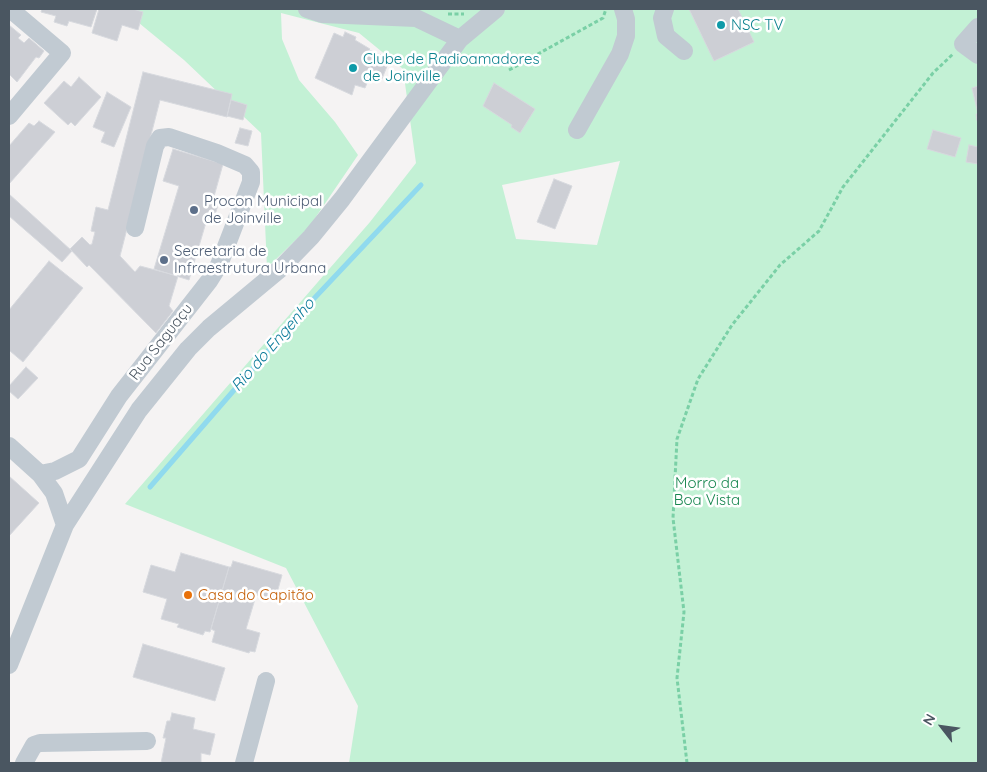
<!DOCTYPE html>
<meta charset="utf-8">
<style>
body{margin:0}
#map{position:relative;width:987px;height:772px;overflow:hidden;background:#f5f3f3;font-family:Quicksand,sans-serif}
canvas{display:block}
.frame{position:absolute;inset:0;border:10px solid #4a5661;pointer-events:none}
.north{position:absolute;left:917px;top:702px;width:50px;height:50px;-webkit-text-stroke:4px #fff;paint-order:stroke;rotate:300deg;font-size:14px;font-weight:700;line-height:20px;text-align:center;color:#4a5661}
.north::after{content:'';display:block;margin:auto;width:18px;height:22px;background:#4a5661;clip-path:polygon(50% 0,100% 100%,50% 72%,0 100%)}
</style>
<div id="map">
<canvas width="987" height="772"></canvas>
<div class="frame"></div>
<div class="north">N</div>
</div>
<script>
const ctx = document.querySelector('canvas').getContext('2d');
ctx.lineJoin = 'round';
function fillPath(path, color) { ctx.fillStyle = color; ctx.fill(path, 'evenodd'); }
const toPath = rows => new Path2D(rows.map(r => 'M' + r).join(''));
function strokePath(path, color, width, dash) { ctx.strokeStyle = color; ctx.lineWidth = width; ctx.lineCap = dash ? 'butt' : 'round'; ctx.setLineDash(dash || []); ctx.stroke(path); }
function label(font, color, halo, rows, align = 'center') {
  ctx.font = font + ' Quicksand,sans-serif'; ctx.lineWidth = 5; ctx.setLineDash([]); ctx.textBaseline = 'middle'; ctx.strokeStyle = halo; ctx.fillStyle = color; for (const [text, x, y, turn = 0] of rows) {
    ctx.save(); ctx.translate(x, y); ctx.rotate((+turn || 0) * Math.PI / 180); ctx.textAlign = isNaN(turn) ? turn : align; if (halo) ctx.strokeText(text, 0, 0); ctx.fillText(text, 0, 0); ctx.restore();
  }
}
const green = toPath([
 [122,9,978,9,978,763,349,763,358,706,286,568,125,504,370,222,416,163,403,69,359,33,281,13,282,39,299,80,335,122,358,155,309,227,267,268,261,133,184,60],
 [620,161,597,245,516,239,502,185]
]);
const stream = toPath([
 [150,487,307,306,421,185]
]);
const building = toPath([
 [42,9,97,9,91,27,69,21,67,26,54,22,56,16,41,12,42,9],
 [99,9,133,9,143,12,138,30,122,25,117,41,92,33,99,9],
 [689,9,738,9,754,42,714,61,689,9],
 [9,25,21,35,18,38,24,43,29,38,44,51,39,58,36,57,17,82,9,74,9,25],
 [345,32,356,37,355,40,370,49,369,50,390,59,381,81,370,76,365,88,355,85,352,95,315,78,334,33,343,37,345,32],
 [143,72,232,94,227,117,160,100,120,256,135,272,140,266,178,276,169,306,173,311,156,333,89,265,87,267,70,249,82,237,90,245,92,244,95,232,91,231,96,207,108,210,143,72],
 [79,77,101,97,75,126,71,122,68,125,44,103,64,81,71,87,79,77],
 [494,83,535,109,520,133,511,127,512,125,483,106,494,83],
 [978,86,978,121,977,121,976,114,978,114,972,88,978,86],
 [107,92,131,107,114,147,101,142,105,132,93,127,107,92],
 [231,100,247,105,243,120,227,116,231,100],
 [39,121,55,132,9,184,9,146,29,123,34,126,39,121],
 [240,128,252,131,248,146,235,143,240,128],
 [933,130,961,138,955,157,927,149,933,130],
 [969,145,978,147,978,164,966,162,969,145],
 [173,149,223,164,213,200,219,202,213,221,207,219,189,280,154,269,179,186,163,181,173,149],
 [554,179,572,186,555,229,537,222,554,179],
 [9,194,72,251,62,262,9,216,9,194],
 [49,261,83,288,23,362,10,351,9,353,9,310,49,261],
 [26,367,38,378,18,399,9,391,9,386,26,367],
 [9,476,39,503,9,536,9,476],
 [181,553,229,567,210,632,205,631,203,635,177,627,179,624,161,619,167,599,143,592,151,565,175,572,181,553],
 [233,561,282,575,275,600,249,593,248,598,255,599,246,629,260,633,255,652,250,651,249,653,212,642,215,631,211,629,229,567,231,567,233,561],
 [143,644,225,668,215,701,133,677,143,644],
 [172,713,195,718,193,729,215,734,210,755,201,753,201,763,161,763,166,738,163,738,167,721,170,721,172,713]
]);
const path = toPath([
 [448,14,464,14],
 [509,70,603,18,606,9],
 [687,763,677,678,684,612,673,518,677,439,698,379,732,325,780,265,819,231,843,187,933,73,953,54]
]);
const minor = toPath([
 [307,9,322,14,416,18,460,39],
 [665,9,662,18,666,36,684,51],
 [978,27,963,44,978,55],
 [9,116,62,53,10,9],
 [577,130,620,54,626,36,626,19,623,9],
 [9,446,40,474,54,493,65,525],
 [40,474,55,471,79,459,119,396,209,281,219,265,251,182,251,172,245,165,217,153,169,137,160,138,155,146,135,228],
 [9,665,65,525,139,410,188,349,209,328,280,269,311,237,342,199,460,39,496,9],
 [24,763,34,745,40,743,147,741],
 [244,763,266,681]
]);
const markers = [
 [721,25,5,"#0f9aa8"],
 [353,68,5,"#0f9aa8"],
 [194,210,5,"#5c6f8a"],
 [164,260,5,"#5c6f8a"],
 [188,595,5,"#e8710a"]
];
const cultureNames = [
 ["NSC TV",731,25],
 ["Clube de Radioamadores",363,59],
 ["de Joinville",363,76]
];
const serviceNames = [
 ["Procon Municipal",204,201],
 ["de Joinville",204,218],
 ["Secretaria de",174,251],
 ["Infraestrutura Urbana",174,268]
];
const streetNames = [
 ["Rua Saguaçu",161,342,-52]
];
const parkNames = [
 ["Morro da",707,483],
 ["Boa Vista",707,500]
];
const foodNames = [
 ["Casa do Capitão",198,595]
];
const waterNames = [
 ["Rio do Engenho",273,345,-49]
];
fillPath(green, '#c3f1d5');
strokePath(stream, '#90daee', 5);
fillPath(building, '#cdcfd5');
strokePath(building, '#d7d9de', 1);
strokePath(path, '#7ad0a6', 3, [4, 2.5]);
strokePath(minor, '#c1cad2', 18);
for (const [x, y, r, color] of markers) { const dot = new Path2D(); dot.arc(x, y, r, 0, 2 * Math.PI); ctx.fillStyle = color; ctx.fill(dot); strokePath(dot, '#fff', 2); }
label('15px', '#0d838f', '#fff', cultureNames, 'left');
label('15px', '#4e5e75', '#fff', serviceNames, 'left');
label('15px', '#4a5661', '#fff', streetNames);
label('15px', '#17864f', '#fff', parkNames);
label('15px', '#c56008', '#fff', foodNames, 'left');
label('italic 16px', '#0c7c9b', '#fff', waterNames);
</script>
